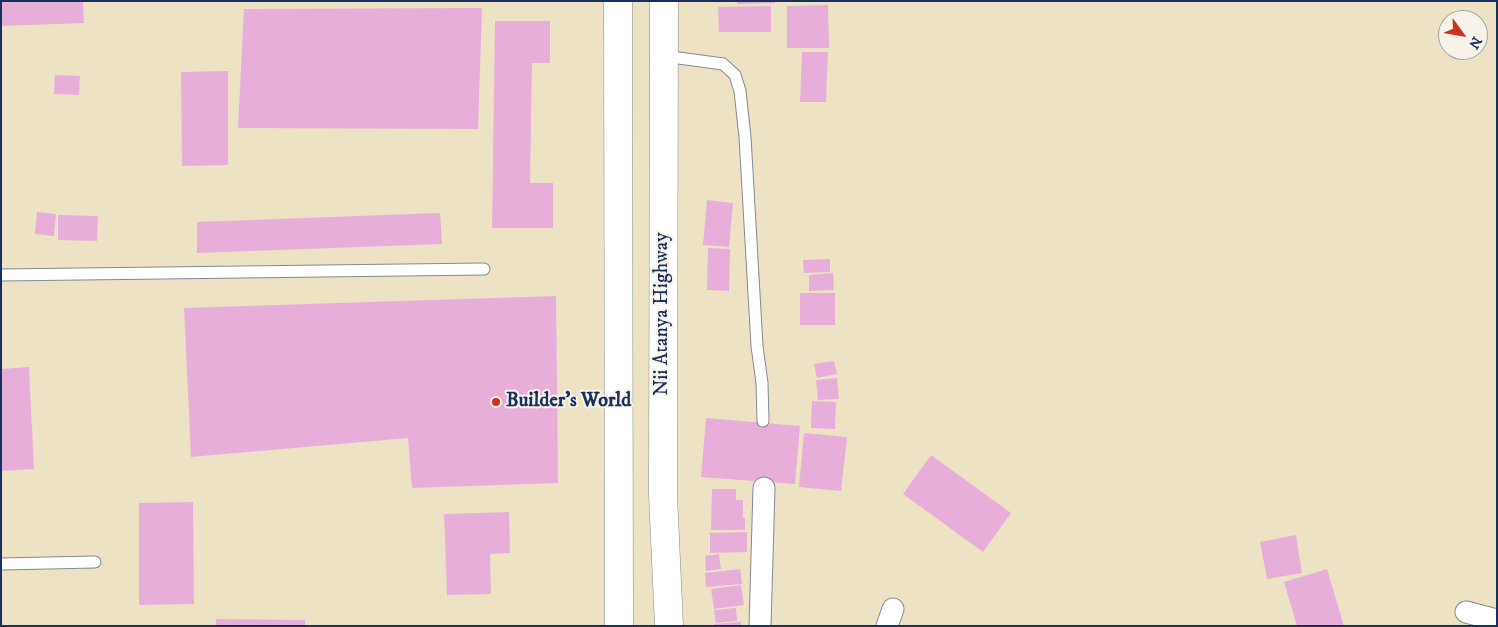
<!DOCTYPE html>
<style>
body{margin:0}
#map{position:relative;width:1498px;height:627px;overflow:hidden;background:#ede3c4;font-family:"IM FELL DW Pica",serif}
canvas{display:block}
.frame{position:absolute;inset:0;border:2px solid #1b2f5e;pointer-events:none}
.north{position:absolute;left:1438px;top:10px;width:50px;height:50px;box-sizing:border-box;background:#f7f3e8;border:1px solid #9fa5b1;border-radius:50%;rotate:122deg;font-size:14px;font-weight:700;line-height:20px;text-align:center;color:#1b2f5e}
.north::after{content:'';display:block;margin:auto;width:18px;height:22px;background:#c8321e;clip-path:polygon(50% 0,100% 100%,50% 72%,0 100%)}
</style>
<div id="map">
<canvas width="1498" height="627"></canvas>
<div class="frame"></div>
<div class="north">N</div>
</div>
<script>
const ctx = document.querySelector('canvas').getContext('2d');
ctx.lineJoin = 'round';
function fillPath(path, color) { ctx.fillStyle = color; ctx.fill(path, 'evenodd'); }
const toPath = rows => new Path2D(rows.map(r => 'M' + r).join(''));
function strokePath(path, color, width, dash) { ctx.strokeStyle = color; ctx.lineWidth = width; ctx.lineCap = dash ? 'butt' : 'round'; ctx.setLineDash(dash || []); ctx.stroke(path); }
function label(font, color, halo, rows, align = 'center') {
  ctx.font = font + ' "IM FELL DW Pica",serif'; ctx.lineWidth = 4; ctx.setLineDash([]); ctx.textBaseline = 'middle'; ctx.strokeStyle = halo; ctx.fillStyle = color; for (const [text, x, y, turn = 0] of rows) {
    ctx.save(); ctx.translate(x, y); ctx.rotate((+turn || 0) * Math.PI / 180); ctx.textAlign = isNaN(turn) ? turn : align; if (halo) ctx.strokeText(text, 0, 0); ctx.fillText(text, 0, 0); ctx.restore();
  }
}
const building = toPath([
 [1,1,83,1,84,23,1,26],
 [737,1,775,1,775,3,737,4],
 [828,5,829,48,787,48,787,6],
 [771,6,771,32,719,32,718,7],
 [482,8,478,129,238,128,244,9],
 [495,21,550,21,550,63,532,63,530,183,553,183,553,228,492,228],
 [802,52,828,52,826,102,800,102],
 [228,71,228,165,182,166,181,72],
 [55,75,80,76,79,95,54,94],
 [707,200,733,203,729,247,703,245],
 [37,212,56,214,54,236,35,234],
 [440,213,442,244,197,253,197,222],
 [58,215,98,216,97,241,58,240],
 [708,248,730,249,729,291,707,290],
 [830,259,830,272,804,273,803,260],
 [833,273,834,290,809,291,809,275],
 [800,293,835,293,835,325,800,325],
 [556,296,558,483,412,488,408,438,191,457,184,308],
 [834,361,837,374,817,378,814,364],
 [29,367,34,469,1,471,1,369],
 [837,378,839,399,818,400,816,380],
 [812,401,836,402,835,429,811,428],
 [706,418,800,426,795,484,701,477],
 [804,433,847,437,841,491,799,487],
 [931,455,1011,513,983,552,903,494],
 [712,489,736,489,736,500,743,500,743,518,745,518,745,530,711,530],
 [193,502,194,604,139,605,139,503],
 [509,512,510,553,490,554,491,594,447,595,444,514],
 [747,532,747,552,710,553,710,533],
 [1296,535,1302,573,1267,579,1260,542],
 [719,554,721,569,706,571,705,556],
 [740,569,742,584,706,587,705,573],
 [1327,569,1344,626,1297,626,1284,582],
 [741,585,744,605,714,609,711,589],
 [736,608,737,621,716,623,714,610],
 [216,619,305,620,305,626,216,626],
 [741,622,741,626,714,626,714,624]
]);
const service = toPath([
 [664,56,723,64,735,75,740,91,745,137,757,346,762,383,763,421],
 [1,275,484,269],
 [1,564,95,562]
]);
const minor = toPath([
 [1466,612,1497,620],
 [760,626,764,488],
 [887,626,893,609]
]);
const primary = toPath([
 [618,1,619,626],
 [664,1,663,495,669,626]
]);
const markers = [
 [496,402,5,"#c8321e"]
];
const streetNames = [
 ["Nii Atanya Highway",663,314,-90]
];
const poiNames = [
 ["Builder's World",506,402]
];
fillPath(building, '#e8aeda');
strokePath(service, '#848991', 13);
strokePath(minor, '#848991', 23);
strokePath(primary, '#848991', 29);
strokePath(service, '#fff', 11);
strokePath(minor, '#fff', 21);
strokePath(primary, '#fff', 28);
for (const [x, y, r, color] of markers) { const dot = new Path2D(); dot.arc(x, y, r, 0, 2 * Math.PI); ctx.fillStyle = color; ctx.fill(dot); strokePath(dot, '#f7f3e8', 2); }
label('20px', '#1b2f5e', '#f7f3e8', streetNames);
label('bold 20px', '#1b2f5e', '#f7f3e8', poiNames, 'left');
</script>
